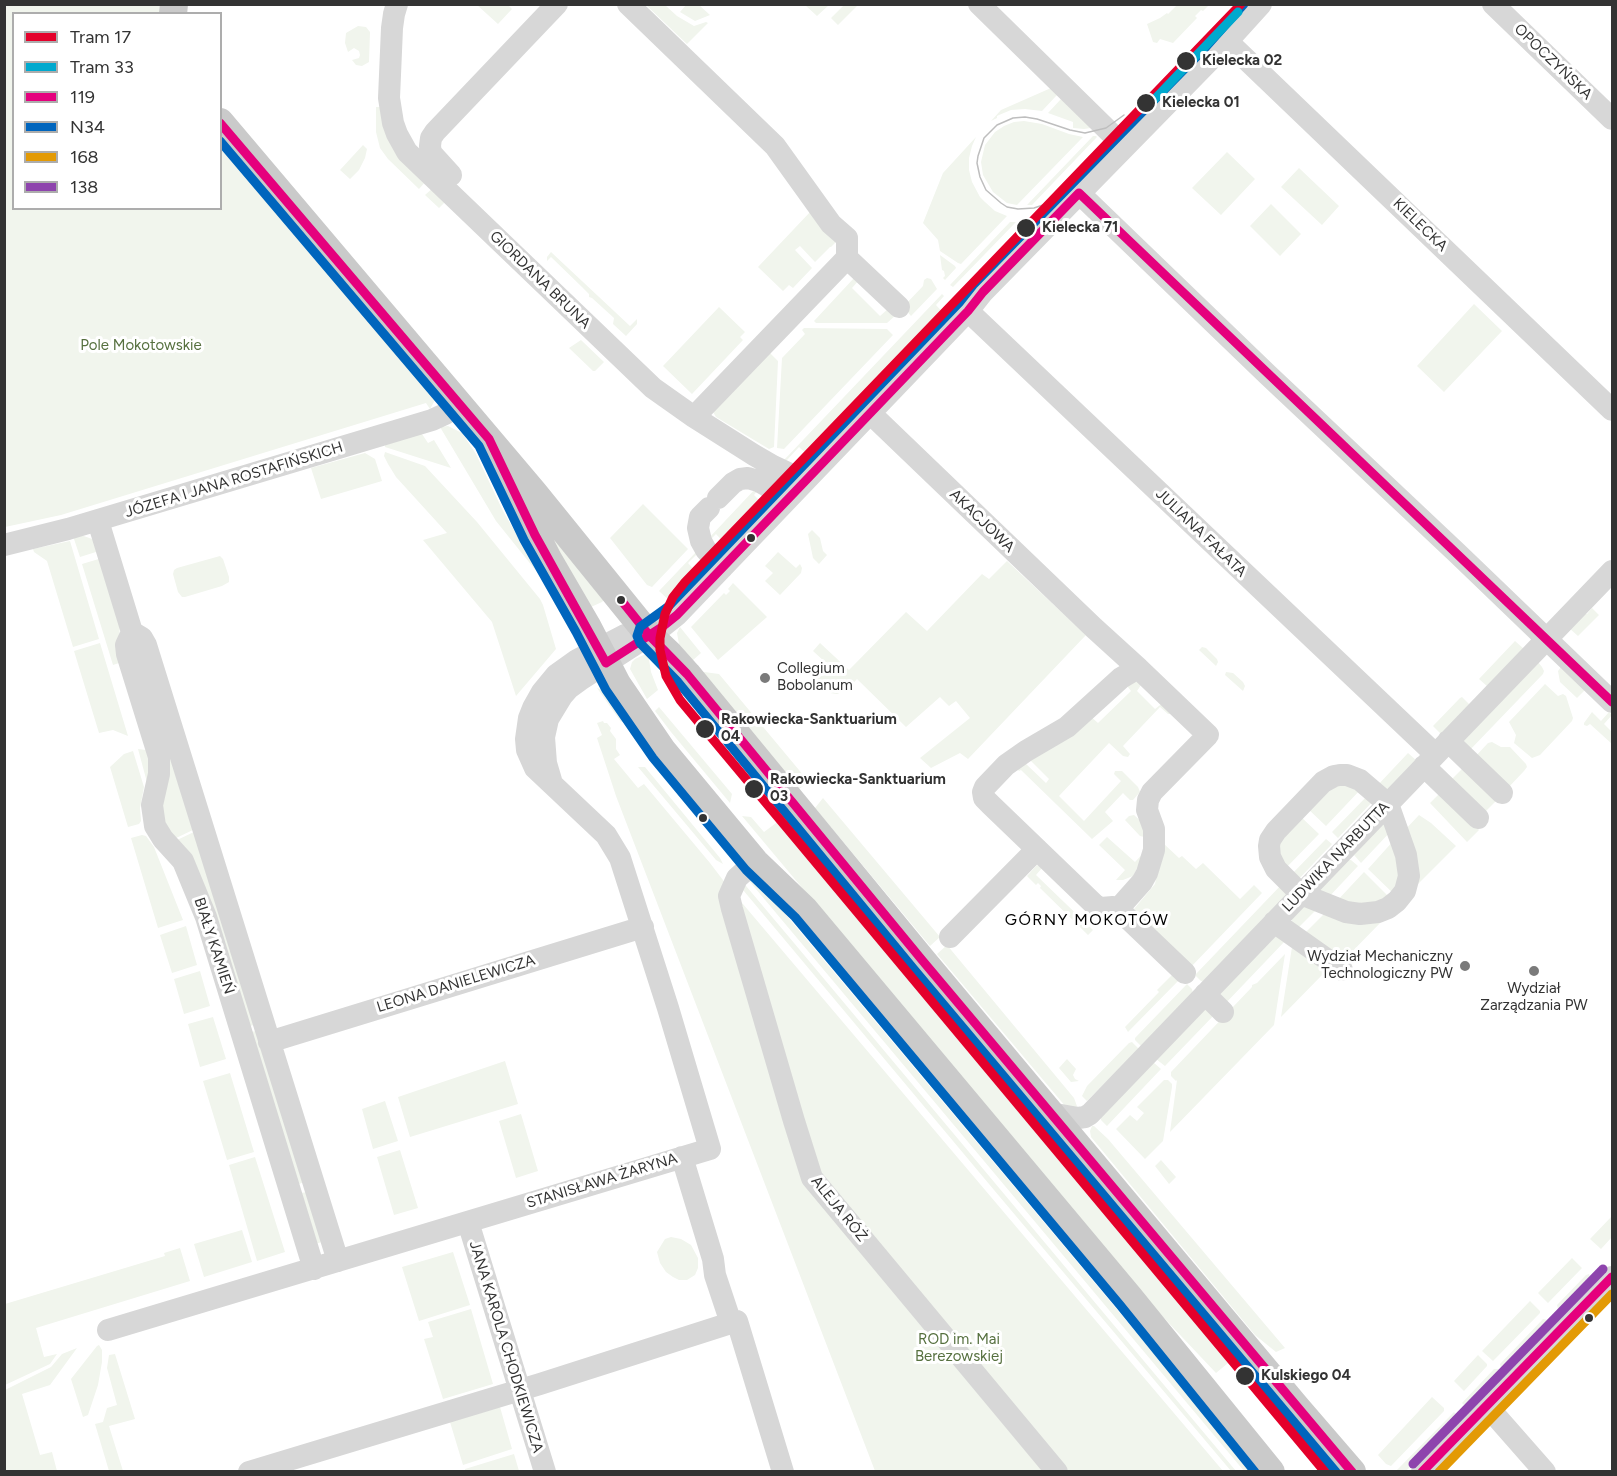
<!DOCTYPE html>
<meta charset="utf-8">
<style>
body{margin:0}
#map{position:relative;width:1617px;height:1476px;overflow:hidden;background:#fff;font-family:Figtree,sans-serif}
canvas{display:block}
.frame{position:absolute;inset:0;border:6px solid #333;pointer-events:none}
.legend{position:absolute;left:12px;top:12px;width:210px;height:198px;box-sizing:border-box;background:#fff;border:2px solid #adadad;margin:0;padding:8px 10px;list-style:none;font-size:18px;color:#333}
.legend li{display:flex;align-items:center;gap:12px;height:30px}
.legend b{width:30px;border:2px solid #adadad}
</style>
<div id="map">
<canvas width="1617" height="1476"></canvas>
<div class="frame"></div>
<ul class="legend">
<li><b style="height:8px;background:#e4002b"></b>Tram 17</li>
<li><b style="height:8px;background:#00a9ce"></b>Tram 33</li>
<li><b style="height:8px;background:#e5007d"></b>119</li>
<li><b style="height:8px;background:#0065bd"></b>N34</li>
<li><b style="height:8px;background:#e39a05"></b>168</li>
<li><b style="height:8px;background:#8e44ad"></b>138</li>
</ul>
</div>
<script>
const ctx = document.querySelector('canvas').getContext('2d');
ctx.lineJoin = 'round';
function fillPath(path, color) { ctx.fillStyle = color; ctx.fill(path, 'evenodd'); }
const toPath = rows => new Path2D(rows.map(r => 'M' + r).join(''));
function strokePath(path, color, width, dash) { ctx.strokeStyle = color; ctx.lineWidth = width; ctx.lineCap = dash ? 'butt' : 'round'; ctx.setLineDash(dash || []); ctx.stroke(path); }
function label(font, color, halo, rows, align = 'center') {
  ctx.font = font + ' Figtree,sans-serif'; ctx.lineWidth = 6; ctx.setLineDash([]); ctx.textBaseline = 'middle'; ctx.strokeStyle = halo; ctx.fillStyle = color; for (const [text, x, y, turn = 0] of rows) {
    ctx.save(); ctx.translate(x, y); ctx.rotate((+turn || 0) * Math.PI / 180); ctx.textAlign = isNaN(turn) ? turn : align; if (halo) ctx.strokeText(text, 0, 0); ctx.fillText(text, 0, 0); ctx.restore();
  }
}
const green = toPath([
 [5,5,161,5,161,13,14,14,14,208,220,208,221,142,434,395,435,400,430,409,426,403,61,515,5,527],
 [477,5,508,5,512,9,498,24],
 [646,5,665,5,677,16,694,26,706,22,708,23,687,44],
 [686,5,699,5,710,15,695,21,680,12],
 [805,5,829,5,817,16],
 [844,5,858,5,838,25,831,18],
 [1177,5,1209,5,1203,11,1201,10,1195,16,1197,18,1173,43,1160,39,1157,43,1153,42,1147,24,1160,18,1167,13,1168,14],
 [358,26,366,27,370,32,369,62,362,66,356,65,352,60,359,58,360,55,359,51,354,48,348,52,345,43,346,33],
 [1051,88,1057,95,1042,111,1025,109,1011,110,999,115,997,116,997,118,991,121,1001,110],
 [1061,99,1091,128,1084,129,1073,128,1073,122,1048,113],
 [376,107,381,107,426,181,419,189,388,159,380,148,376,132],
 [1024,121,1042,124,1069,134,1083,137,1017,205,1007,203,993,192,983,175,981,162,985,145,995,132,1004,126,1014,122],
 [1093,136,1096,136,1097,137,1032,205,1027,205],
 [976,137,972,146,969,158,969,170,972,182,980,197,985,202,995,211,1007,216,961,264,958,263,940,251,938,240,923,223,943,173],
 [363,145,367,149,365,158,359,170,350,179,340,170],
 [1227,152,1255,179,1221,215,1192,188],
 [1299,168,1339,206,1322,225,1281,187],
 [434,187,446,201,439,208,425,195],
 [1271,204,1301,234,1280,256,1250,226],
 [811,211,836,241,835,243,831,247,830,247,815,262,800,246,795,250,812,268,793,288,789,285,783,291,758,267],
 [1010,222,1016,222,953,287,950,285],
 [551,252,630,326,637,319,637,324,626,336,613,324,614,318,592,298,589,297,589,294,582,287,551,257,547,261,547,257],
 [940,255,955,266,956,268,945,280,943,278,945,276,944,271,942,270],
 [854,278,859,280,852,288,880,316,889,308,896,315,887,323,816,323,814,321],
 [927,278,931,279,937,289,911,316,903,307,923,286,924,280],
 [942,294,944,296,936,305,946,316,811,458,799,447,787,460,784,460],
 [1474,304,1502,331,1444,392,1417,366],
 [719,307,745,332,740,337,743,340,692,394,663,366],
 [804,328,887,329,893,335,784,449,777,448,782,358,805,334,802,330],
 [581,340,604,362,595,371,593,371,569,348],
 [768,351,778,361,774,447,769,449,716,417,713,412],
 [448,426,462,433,476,454,503,511,541,577,496,521,440,427],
 [420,431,428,443,434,440,451,468,385,447,385,444],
 [385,452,425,466,477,522,540,599,543,605,556,649,516,696,492,622,423,540,447,533,396,477,388,464,384,456],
 [365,453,375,459,382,481,321,499,311,468],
 [757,487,759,489,754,495,764,505,726,545,716,534,709,541,708,539],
 [643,504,688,549,652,587,647,585,610,538],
 [812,530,820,538,823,551,827,555,819,564,813,558,808,534],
 [81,535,92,539,99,551,80,557,73,536],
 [553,537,604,600,602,602,591,607,551,538],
 [70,541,99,639,73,647,47,561,34,552,33,549],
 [697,551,698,553,688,563,698,574,698,577,673,604,659,591],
 [778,552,796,568,800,564,802,568,801,573,780,595,765,581,773,573,765,566],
 [220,556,223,559,229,577,229,582,222,586,185,597,182,597,178,592,173,574,174,570,177,568],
 [102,558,120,624,119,640,122,662,113,665,82,564],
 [1007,561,1086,635,968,759,960,753,931,768,920,758,970,718,956,701,949,706,940,697,906,727,857,679,847,690,837,694,830,693,817,680,816,671,825,662,813,651,820,643,849,670,906,612,927,631,982,574,989,579],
 [733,583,767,617,718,660,691,627,724,593,726,595,730,591,728,589],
 [1592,608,1599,615,1578,636,1569,628,1584,613,1587,614],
 [680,627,701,653,692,661,679,644,677,633],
 [1515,641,1524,649,1488,687,1479,679],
 [100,643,128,736,113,730,99,733,74,651],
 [1202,647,1206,648,1217,659,1218,662,1216,666,1199,650],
 [648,653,651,672,658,690,647,699,630,669,632,662,635,659],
 [1538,662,1542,667,1544,671,1543,674,1468,752,1462,741],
 [1561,667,1585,690,1577,698,1560,682,1558,671],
 [704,672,719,674,809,782,799,789,702,673],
 [1226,672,1233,673,1243,682,1245,686,1243,691,1225,675],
 [1137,678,1143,682,1137,691,1155,709,1164,702,1171,708,1170,714,1168,714,1160,707,1123,746,1130,754,1128,757,1123,756,1109,743,1059,796,1084,821,1121,781,1114,774,1115,771,1122,771,1138,787,1140,792,1133,800,1130,800,1123,793,1105,812,1113,821,1092,839,1021,770,1019,771,1015,767,1016,765,1069,734,1089,715,1098,723,1131,691,1124,682,1132,678],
 [1028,758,1049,779,1046,783,1024,762],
 [1545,684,1558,696,1563,694,1566,696,1573,718,1572,721,1540,755,1532,758,1514,743,1516,735,1509,722],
 [597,688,607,691,626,718,621,722],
 [1462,697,1470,705,1442,735,1433,726,1460,698],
 [659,707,732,794,730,803,671,732,655,711],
 [1592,712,1601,721,1609,712,1612,715,1604,724,1612,732,1612,744,1590,724,1587,726,1584,725,1584,723],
 [603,721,604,723,607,723,611,728,610,731,616,739,616,749,620,755,614,759,638,788,644,784,710,863,726,884,1223,1471,875,1471,616,796,597,738,602,735,597,723],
 [1492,742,1501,747,1510,747,1526,764,1527,767,1524,771,1507,789,1474,758,1488,743],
 [164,743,197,828,172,840,162,830],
 [138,749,146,750,152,758,148,786],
 [133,751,144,787,140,808,141,821,139,824,128,827,110,767,124,754],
 [1408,753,1417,761,1384,795,1376,787],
 [1465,766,1499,798,1481,816,1447,784],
 [638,767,645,767,720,858,723,864,716,860],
 [1330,782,1362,788,1326,826,1307,808],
 [1444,789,1479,830,1467,842,1430,803],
 [1369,794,1375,799,1338,838,1332,832],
 [823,798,940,937,930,946,815,808],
 [788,814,1239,1354,1216,1373,1148,1301,742,816,751,817,764,832],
 [1134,815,1144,824,1144,837,1140,836,1125,820,1129,816],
 [1419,815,1431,823,1456,846,1415,887,1403,832],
 [1300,816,1319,834,1284,870,1276,862,1279,835],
 [1388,818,1392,830,1361,863,1354,855],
 [198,830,258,1024,246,1027,173,842],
 [142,835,146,836,154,847,183,920,158,928,131,838],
 [1107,837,1135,862,1147,849,1133,876,1123,880,1116,880,1125,870,1099,845],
 [1326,839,1332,844,1296,882,1290,876],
 [1395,839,1403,863,1396,896,1368,869],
 [1163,843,1179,858,1182,856,1196,869,1203,863,1240,899,1254,885,1262,893,1189,969,1134,909,1155,884],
 [1348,860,1351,860,1358,866,1327,899,1316,894],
 [1037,865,1042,868,1036,875,1093,930,1088,935,1040,888,1041,886,1038,883,1036,885,1027,876],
 [750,872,1125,1319,1252,1471,1244,1471,745,876],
 [1364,872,1392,900,1383,906,1335,903],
 [741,880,789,937,1236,1471,1231,1471,994,1190,738,884],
 [1283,883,1291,891,1204,982,1201,981,1195,975],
 [1304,906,1319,907,1298,928,1292,922,1292,918],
 [1327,911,1384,919,1343,961,1304,934],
 [186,926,197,965,172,973,160,935],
 [1277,935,1286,940,1223,1006,1216,997],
 [947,945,1074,1098,1078,1109,1066,1107,937,954],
 [1292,947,1325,970,1325,972,1281,1017],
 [1285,954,1274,1025,1170,1132,1177,1080,1176,1081,1171,1076,1171,1072,1252,987,1252,985,1257,983],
 [200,971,210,1006,184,1014,174,979],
 [1175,972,1181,978,1128,1032,1125,1027,1159,992,1157,990],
 [1187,984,1192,989,1193,993,1142,1047,1135,1040,1135,1038],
 [1207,1006,1217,1012,1165,1066,1156,1059],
 [213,1017,226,1059,200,1067,188,1024],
 [259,1030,304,1182,299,1184,248,1033],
 [1132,1042,1139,1049,1087,1101,1082,1096,1087,1086,1129,1043],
 [1067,1059,1076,1069,1073,1075,1075,1079,1079,1081,1071,1082,1059,1068],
 [505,1061,518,1104,410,1137,398,1097],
 [1153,1062,1161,1069,1107,1126,1101,1120,1101,1116],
 [230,1073,254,1152,227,1160,203,1081],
 [1164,1080,1168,1080,1172,1084,1172,1087,1163,1141,1145,1159,1116,1129,1130,1115,1137,1121,1144,1113,1137,1107],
 [385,1101,398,1141,373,1149,362,1109],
 [521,1114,538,1171,516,1178,499,1121],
 [1092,1126,1094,1126,1108,1139,1285,1348,1276,1352,1255,1335,1091,1137,1090,1131],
 [400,1150,418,1208,394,1215,377,1157],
 [255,1157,285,1252,257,1261,229,1165],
 [1161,1160,1176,1177,1169,1184,1155,1166],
 [308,1192,325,1241,312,1245,300,1193],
 [1612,1216,1612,1237,1601,1249,1590,1239],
 [242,1230,252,1262,204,1277,194,1244],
 [671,1237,681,1239,691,1245,698,1258,698,1268,695,1275,687,1280,679,1280,673,1277,666,1272,660,1263,657,1252,665,1239],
 [180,1248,190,1281,36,1328,44,1357,57,1354,50,1364,5,1385,5,1304,165,1256,164,1253],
 [453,1252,470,1305,419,1321,402,1267],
 [1572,1258,1582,1268,1548,1303,1538,1293],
 [1589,1274,1591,1279,1561,1309,1558,1309,1557,1305,1586,1275],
 [1530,1301,1540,1311,1540,1313,1493,1361,1482,1351],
 [471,1309,493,1384,443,1399,424,1339,433,1337,428,1322],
 [1543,1319,1548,1320,1548,1323,1504,1368,1501,1368,1500,1364],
 [99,1345,102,1350,102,1362,98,1385,88,1415,83,1417,71,1379,97,1346],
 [77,1348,50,1385,22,1394,40,1455,52,1452,57,1471,5,1471,5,1390,51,1367,62,1354],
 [115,1354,135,1419,109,1426,123,1471,109,1471,95,1424,103,1422,107,1408,117,1405,107,1368,109,1355],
 [1478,1355,1487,1364,1487,1366,1464,1391,1454,1381],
 [1494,1369,1498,1369,1502,1373,1467,1408,1462,1403],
 [1432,1397,1444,1408,1444,1411,1391,1466,1386,1464,1378,1455],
 [500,1407,512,1449,463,1465,450,1422],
 [1454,1412,1459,1417,1406,1471,1396,1471],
 [514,1454,519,1471,465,1471,465,1469]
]);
const minor = toPath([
 [397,4,394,14,392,28,389,98,393,123,397,134,407,152,653,388,694,417,754,455,773,466,805,481],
 [628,4,775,146,831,224,847,238,847,258,694,417],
 [979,4,1124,146],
 [1493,4,1612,119],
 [1227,41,1612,410],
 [451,175,431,153,430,146,431,138,435,132,557,4],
 [1079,193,1268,375,1457,553,1612,702],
 [847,258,899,307],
 [968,311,1435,754],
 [870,413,1094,628,1138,668,1208,735,1152,792,1148,800,1147,810,1154,829,1154,850,1147,873,1142,882,1118,909,1113,907,1101,908,1096,906,991,805,984,798,983,792,985,787,1006,765,1026,751,1067,727,1121,678,1138,668],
 [718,498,733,483,740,479,748,478,758,481,767,486,779,497,783,504],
 [709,508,700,517,698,528,701,541,706,550,722,568],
 [98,521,132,632,126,645,127,654,159,757,159,774,152,805,155,826,163,839,183,861,206,917,314,1269],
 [4,545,68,529,432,420,445,414,459,404],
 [132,632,142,638,146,645,338,1261],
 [1448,741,1502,793],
 [1424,766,1478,818],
 [1340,775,1347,775,1360,780,1388,804,1406,855,1409,876,1405,891,1397,901,1388,908,1378,912,1360,914,1346,912,1301,894,1276,869,1270,857,1269,846,1270,840,1276,831,1323,782,1334,776,1340,775],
 [551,780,546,763,544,737,548,719,562,696,569,688,580,680,662,627,677,615,968,311,983,292,1213,57,1261,4],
 [755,862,737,878,729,896,732,909,794,1121,812,1178,1057,1472],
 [1118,909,1185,973],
 [1274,922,1342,970],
 [950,937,1037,849],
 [1205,994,1223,1012],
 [269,1042,643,927],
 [1050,1113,1078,1118,1085,1117,1090,1114,1612,571],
 [682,1157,713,1259,715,1275,731,1323],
 [468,1222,545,1472],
 [108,1330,710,1149,668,1008,620,858,606,835,535,768,527,750,526,739,529,718,533,708,542,692,556,675,577,660,625,635,641,633,649,635],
 [1487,1406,1545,1472],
 [249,1472,540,1384,737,1321,783,1472],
 [1422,1472,1612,1277]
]);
const major = toPath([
 [173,14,174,4],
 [220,122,534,493,649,635,670,655,687,674,922,960,1296,1407,1352,1472],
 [506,476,548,559,587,626,617,684,662,750,755,862,804,909,1129,1297,1271,1472]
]);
const tram = toPath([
 [1062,190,1046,204,1034,208,1018,209,1007,207,1001,203,986,190,980,177,977,163,978,156,984,138,997,125,1013,118,1025,117,1037,119,1070,130,1085,133,1106,128,1124,115]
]);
const bus1 = toPath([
 [220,123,489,439,535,535,606,663,662,627,677,615,968,311,983,292,1079,193,1612,702],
 [621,600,649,635,687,674,922,960,1352,1472],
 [1422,1472,1612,1277]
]);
const bus2 = toPath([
 [1244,4,1204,49,974,284,959,303,669,606,640,627,637,636,640,643,678,682,913,968,1336,1472],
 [220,141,479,446,524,540,576,632,606,690,653,758,746,870,795,917,1120,1305,1255,1472]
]);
const bus3 = toPath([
 [1439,1472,1612,1294]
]);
const bus4 = toPath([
 [1413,1464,1603,1269]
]);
const tram1 = toPath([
 [1241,4,685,582,673,597,665,614,660,638,660,650,666,676,680,700,1325,1472]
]);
const tram2 = toPath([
 [1149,105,1238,12]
]);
const markers = [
 [1186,61,10,"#333"],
 [1146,103,10,"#333"],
 [1026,228,10,"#333"],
 [751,538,5,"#333"],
 [621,600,5,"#333"],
 [765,678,6,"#7a7a7a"],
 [705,729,10,"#333"],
 [754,789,10,"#333"],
 [703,818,5,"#333"],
 [1465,966,6,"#7a7a7a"],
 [1534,971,6,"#7a7a7a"],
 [1589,1318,5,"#333"],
 [1245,1376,10,"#333"]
];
const stopNames = [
 ["Kielecka 02",1202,61],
 ["Kielecka 01",1162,103],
 ["Kielecka 71",1042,228],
 ["Rakowiecka-Sanktuarium",721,720],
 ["04",721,737],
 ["Rakowiecka-Sanktuarium",770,780],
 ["03",770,797],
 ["Kulskiego 04",1261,1376]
];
const streetNames = [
 ["OPOCZYŃSKA",1553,62,44],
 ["KIELECKA",1420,225,44],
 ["GIORDANA BRUNA",540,280,44],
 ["JÓZEFA I JANA ROSTAFIŃSKICH",234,480,-17],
 ["AKACJOWA",982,521,44],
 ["JULIANA FAŁATA",1201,533,44],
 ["LUDWIKA NARBUTTA",1336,857,-46],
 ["BIAŁY KAMIEŃ",214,946,72],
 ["LEONA DANIELEWICZA",456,984,-17],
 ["STANISŁAWA ŻARYNA",602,1181,-17],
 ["ALEJA RÓŻ",839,1209,51],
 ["JANA KAROLA CHODKIEWICZA",506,1347,73]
];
const parkNames = [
 ["Pole Mokotowskie",141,346],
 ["ROD im. Mai",959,1340],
 ["Berezowskiej",959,1357]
];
const poiNames = [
 ["Collegium",777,669],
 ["Bobolanum",777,686],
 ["Wydział Mechaniczny",1453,957,"right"],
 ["Technologiczny PW",1453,974,"right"],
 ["Wydział",1534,989,"center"],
 ["Zarządzania PW",1534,1006,"center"]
];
const neighbourhoodNames = [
 ["GÓRNY MOKOTÓW",1087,920]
];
fillPath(green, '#f1f5ed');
strokePath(minor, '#d7d7d7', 22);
strokePath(major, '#cacaca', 28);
strokePath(tram, '#bebebe', 1.5);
strokePath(bus1, '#e5007d', 9);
strokePath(bus2, '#0065bd', 9);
strokePath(bus3, '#e39a05', 9);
strokePath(bus4, '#8e44ad', 9);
strokePath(tram1, '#e4002b', 9);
strokePath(tram2, '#00a9ce', 9);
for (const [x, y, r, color] of markers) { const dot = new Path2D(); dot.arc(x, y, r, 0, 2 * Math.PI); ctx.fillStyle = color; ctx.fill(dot); strokePath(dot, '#fff', 2); }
label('bold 15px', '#333', '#fff', stopNames, 'left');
label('15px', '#333', '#fff', streetNames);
label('15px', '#56703f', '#fff', parkNames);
label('15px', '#333', '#fff', poiNames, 'left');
ctx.letterSpacing = '1.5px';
label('16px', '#000', '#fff', neighbourhoodNames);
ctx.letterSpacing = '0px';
</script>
